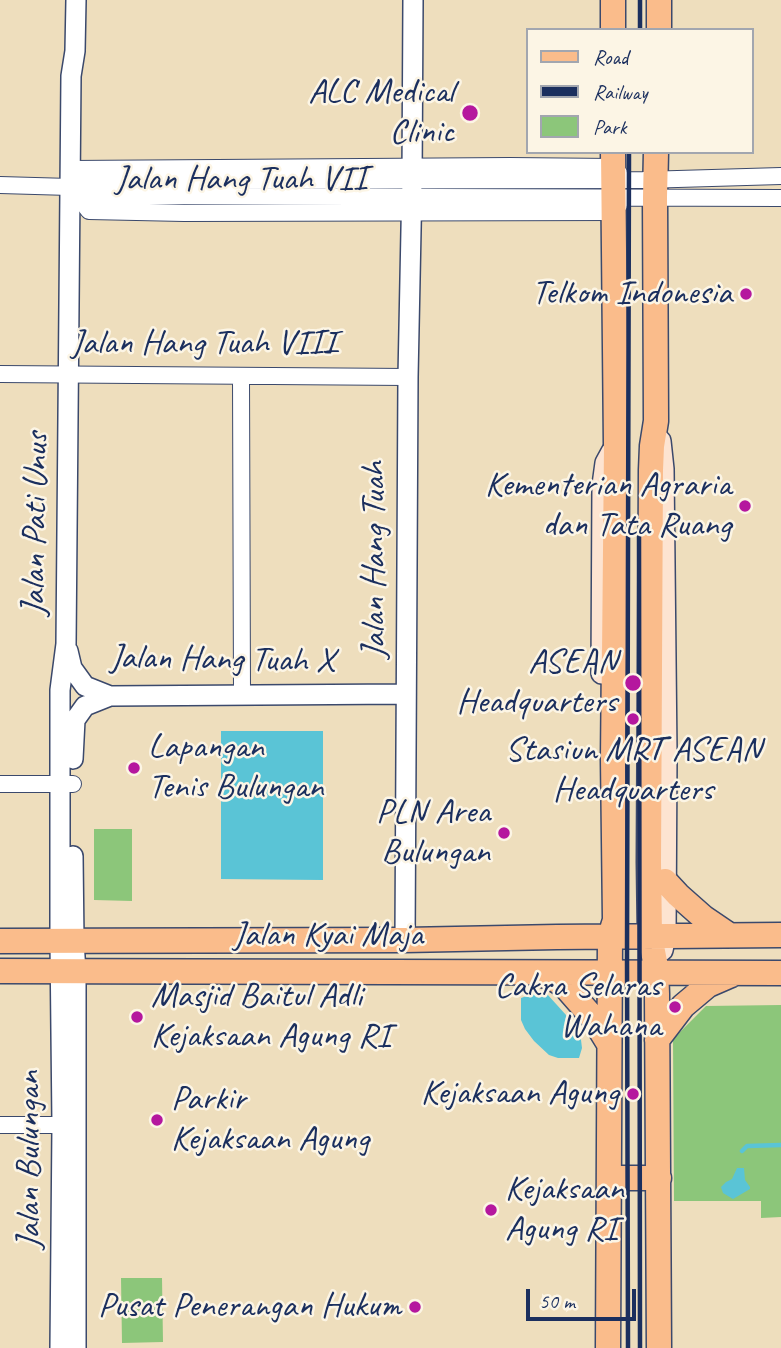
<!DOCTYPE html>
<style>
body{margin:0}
#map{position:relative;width:781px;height:1348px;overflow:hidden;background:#eedebd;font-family:Caveat,sans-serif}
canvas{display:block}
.legend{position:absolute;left:526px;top:28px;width:228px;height:126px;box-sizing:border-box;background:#fcf5e5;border:2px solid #a2a6af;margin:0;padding:9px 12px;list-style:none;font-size:21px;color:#1b2f5e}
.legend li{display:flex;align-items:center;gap:14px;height:35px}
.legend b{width:35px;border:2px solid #a2a6af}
.scale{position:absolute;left:526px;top:1289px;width:110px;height:32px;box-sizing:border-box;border:4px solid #1b2f5e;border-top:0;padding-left:9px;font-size:21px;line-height:24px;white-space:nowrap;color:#1b2f5e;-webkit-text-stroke:5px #fcf5e5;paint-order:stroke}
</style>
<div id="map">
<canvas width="781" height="1348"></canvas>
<ul class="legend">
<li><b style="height:9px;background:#fabc8b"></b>Road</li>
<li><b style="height:9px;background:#1b2f5e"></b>Railway</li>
<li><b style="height:19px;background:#8cc67a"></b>Park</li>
</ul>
<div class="scale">50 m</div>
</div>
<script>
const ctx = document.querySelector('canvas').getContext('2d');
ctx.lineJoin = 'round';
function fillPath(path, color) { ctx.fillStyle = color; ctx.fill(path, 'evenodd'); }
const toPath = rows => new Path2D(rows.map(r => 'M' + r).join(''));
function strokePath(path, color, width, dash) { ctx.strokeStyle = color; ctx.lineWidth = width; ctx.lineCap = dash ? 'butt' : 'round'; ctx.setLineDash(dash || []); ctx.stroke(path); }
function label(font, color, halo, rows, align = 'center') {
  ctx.font = font + ' Caveat,sans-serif'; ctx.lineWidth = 5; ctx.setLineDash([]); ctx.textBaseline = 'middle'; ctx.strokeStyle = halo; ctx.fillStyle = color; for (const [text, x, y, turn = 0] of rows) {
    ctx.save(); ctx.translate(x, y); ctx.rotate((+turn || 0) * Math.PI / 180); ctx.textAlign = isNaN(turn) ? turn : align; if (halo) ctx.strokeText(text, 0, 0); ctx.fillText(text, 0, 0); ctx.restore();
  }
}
const green = toPath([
 [94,829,132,829,132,901,94,900],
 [781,1005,781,1217,761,1218,761,1201,674,1201,673,1039,706,1006],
 [121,1278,162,1278,163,1342,122,1343]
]);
const water = toPath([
 [221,731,323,731,323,880,221,879],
 [538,992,547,994,576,1026,581,1040,582,1048,579,1058,558,1058,549,1055,534,1041,525,1029,521,1020,521,998],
 [737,1168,744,1168,745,1180,750,1187,750,1189,733,1199,723,1193,721,1187,726,1182,732,1179]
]);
const stream = toPath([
 [742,1151,747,1146,781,1145]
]);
const minor = toPath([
 [70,169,510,166,613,167,619,173],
 [70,181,643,180,781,176],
 [0,185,70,187,96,196,781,198],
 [72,189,89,211,184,213,613,212,619,205],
 [0,374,408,377],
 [241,376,242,694],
 [0,784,73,784],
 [0,1125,62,1125]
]);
const tertiary = toPath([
 [68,651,72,668,85,686,110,696,405,694],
 [73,759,75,720,85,706,110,696],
 [73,856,74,941,76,972,76,1348],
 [405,940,408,377,412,181,413,0],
 [60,1348,62,1125,60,941,60,690,66,644,71,76,75,51,76,0]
]);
const secondary = toPath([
 [660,441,663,469,666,754,665,936,662,950],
 [602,673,603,485,606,463,612,452]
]);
const primary = toPath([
 [613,0,613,30],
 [659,30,659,0],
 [656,152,655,197,656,421,652,446,651,470,649,862,650,936,656,967,657,994,659,1348],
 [665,881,678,895,704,918,729,935],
 [0,941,405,940,557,937,781,935],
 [0,971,781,973],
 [540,974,554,979,565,986,593,1018,609,1044],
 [657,1040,683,1006,708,985,731,975],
 [609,1178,659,1178],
 [608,1348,610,936,615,920,613,759,616,446,613,152]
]);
const rail = toPath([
 [640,30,640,0],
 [639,536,640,1348],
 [628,1348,627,956,629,152]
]);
const markers = [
 [470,113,9,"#b5179e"],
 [746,294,7,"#b5179e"],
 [745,506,7,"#b5179e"],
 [633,683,9,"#b5179e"],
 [633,719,7,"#b5179e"],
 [134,768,7,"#b5179e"],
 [504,833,7,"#b5179e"],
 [675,1007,7,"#b5179e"],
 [137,1017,7,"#b5179e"],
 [633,1094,7,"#b5179e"],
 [157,1120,7,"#b5179e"],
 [491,1210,7,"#b5179e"],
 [415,1307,7,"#b5179e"]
];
const poiNames = [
 ["ALC Medical",454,93],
 ["Clinic",454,133],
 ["Telkom Indonesia",732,294],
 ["Kementerian Agraria",731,486],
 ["dan Tata Ruang",731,526],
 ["ASEAN",617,663],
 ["Headquarters",617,703],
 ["Lapangan",148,748,"left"],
 ["Tenis Bulungan",148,788,"left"],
 ["Stasiun MRT ASEAN",633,751,"center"],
 ["Headquarters",633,791,"center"],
 ["PLN Area",490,813],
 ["Bulungan",490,853],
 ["Cakra Selaras",661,987],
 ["Wahana",661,1027],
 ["Masjid Baitul Adli",151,997,"left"],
 ["Kejaksaan Agung RI",151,1037,"left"],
 ["Kejaksaan Agung",619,1094],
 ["Parkir",171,1100,"left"],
 ["Kejaksaan Agung",171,1140,"left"],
 ["Kejaksaan",505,1190,"left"],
 ["Agung RI",505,1230,"left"],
 ["Pusat Penerangan Hukum",401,1307]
];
const streetNames = [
 ["Jalan Hang Tuah VII",241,180],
 ["Jalan Hang Tuah VIII",204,344],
 ["Jalan Pati Unus",36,524,-89],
 ["Jalan Hang Tuah",375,560,-90],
 ["Jalan Hang Tuah X",222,660,1],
 ["Jalan Kyai Maja",328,936],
 ["Jalan Bulungan",30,1160,-90]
];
fillPath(green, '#8cc67a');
fillPath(water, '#5ac4d6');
strokePath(stream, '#5ac4d6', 4.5);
strokePath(minor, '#3b496c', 18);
strokePath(tertiary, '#3b496c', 22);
strokePath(secondary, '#3b496c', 24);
strokePath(primary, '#3b496c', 27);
strokePath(minor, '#fff', 16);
strokePath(tertiary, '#fff', 19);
strokePath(secondary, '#fde4d1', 21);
strokePath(primary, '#fabc8b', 24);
strokePath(rail, '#1b2f5e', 4.5);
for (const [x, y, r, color] of markers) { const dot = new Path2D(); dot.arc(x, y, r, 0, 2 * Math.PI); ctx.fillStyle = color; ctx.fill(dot); strokePath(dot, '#fcf5e5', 2.5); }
label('35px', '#1b2f5e', '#fcf5e5', poiNames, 'right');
label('35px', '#1b2f5e', '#fcf5e5', streetNames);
</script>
